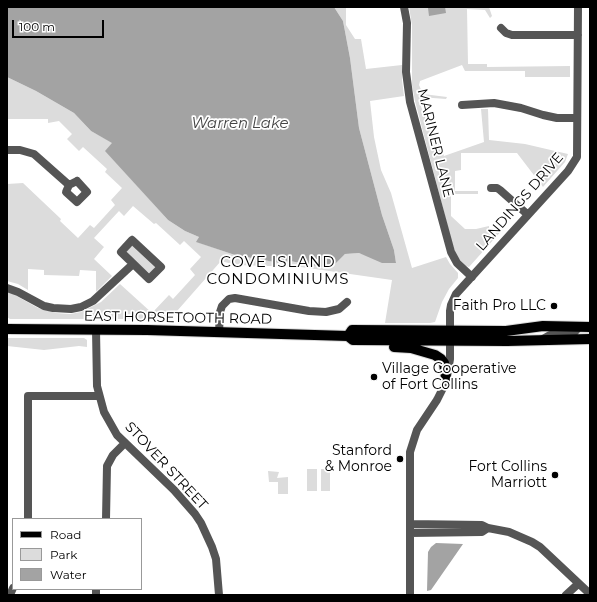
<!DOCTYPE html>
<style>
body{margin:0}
#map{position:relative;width:597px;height:602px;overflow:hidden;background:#fff;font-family:Montserrat,sans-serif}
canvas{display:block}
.frame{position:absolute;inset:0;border:8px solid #000;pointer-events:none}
.legend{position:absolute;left:12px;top:518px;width:130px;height:72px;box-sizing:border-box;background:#fff;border:1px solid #999;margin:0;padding:5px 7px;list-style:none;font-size:12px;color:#000}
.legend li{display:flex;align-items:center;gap:8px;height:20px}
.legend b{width:20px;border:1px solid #999}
.scale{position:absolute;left:12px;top:20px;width:92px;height:18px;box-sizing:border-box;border:2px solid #000;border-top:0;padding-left:5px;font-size:12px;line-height:14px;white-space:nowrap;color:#000;-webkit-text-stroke:3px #fff;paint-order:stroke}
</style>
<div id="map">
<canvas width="597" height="602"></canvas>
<div class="frame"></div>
<ul class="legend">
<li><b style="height:5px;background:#000"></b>Road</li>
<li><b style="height:11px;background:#dcdcdc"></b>Park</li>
<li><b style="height:11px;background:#a3a3a3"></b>Water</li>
</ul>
<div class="scale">100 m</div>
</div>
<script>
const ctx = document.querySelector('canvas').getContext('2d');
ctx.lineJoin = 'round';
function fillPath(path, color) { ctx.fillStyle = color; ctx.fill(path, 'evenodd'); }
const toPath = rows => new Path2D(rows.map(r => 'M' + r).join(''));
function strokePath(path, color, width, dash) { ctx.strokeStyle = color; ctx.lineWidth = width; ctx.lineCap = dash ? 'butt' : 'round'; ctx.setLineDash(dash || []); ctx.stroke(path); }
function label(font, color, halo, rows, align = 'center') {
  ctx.font = font + ' Montserrat,sans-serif'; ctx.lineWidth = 3.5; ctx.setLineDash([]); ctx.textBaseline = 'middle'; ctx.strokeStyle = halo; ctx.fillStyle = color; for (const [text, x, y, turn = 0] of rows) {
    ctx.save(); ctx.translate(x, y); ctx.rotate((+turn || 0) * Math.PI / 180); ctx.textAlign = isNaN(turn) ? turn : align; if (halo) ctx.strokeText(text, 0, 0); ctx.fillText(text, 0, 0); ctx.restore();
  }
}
const green = toPath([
 [334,7,346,7,346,25,355,39,361,39,366,69,402,65,402,80,404,96,370,101,374,137,381,170,391,193,412,268,446,257,450,264,458,273,458,278,449,289,442,302,435,322,430,323,385,323,392,280,301,267,236,265,221,261,170,319,10,319,7,317,7,292,13,294,38,308,56,313,70,314,81,312,101,302,120,284,152,313,169,295,173,299,195,275,190,269,201,257,184,241,180,245,156,223,154,224,133,206,124,216,119,211,94,238,104,247,94,259,112,276,96,292,96,271,80,270,79,276,44,275,44,270,28,269,28,290,18,284,7,281,7,184,23,183,61,219,60,221,78,238,90,225,94,228,115,205,111,200,122,188,105,172,107,169,83,147,79,151,67,139,72,134,59,121,48,123,48,119,7,119,7,77,36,91,74,113,91,131,113,143,106,151,168,220,185,231,199,237,197,242,235,255,280,263,290,261,322,267,335,264,345,254,359,253,371,257,396,263,394,250,382,215,359,128,350,58,343,21],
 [409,7,489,7,492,16,490,18,485,10,467,9,468,64,487,64,487,67,570,66,570,77,525,77,525,71,465,71,462,65,420,81,419,85,423,94,447,97,446,99,420,97,419,101,433,139,437,138,444,156,484,142,481,109,488,109,489,140,525,144,568,154,565,162,543,187,517,153,461,153,461,170,455,171,455,191,478,191,478,194,451,194,451,216,465,229,476,229,489,226,489,229,504,228,469,267,466,266,457,257,452,243,415,101,412,85,412,25],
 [133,245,156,266,151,273,149,273,126,253,131,246],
 [7,338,84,338,87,340,87,347,79,346,44,350,7,346],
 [307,469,317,469,317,491,307,491],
 [321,469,330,469,330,491,321,491],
 [268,471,279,472,277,478,288,477,288,494,278,494,278,482,269,482]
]);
const water = toPath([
 [7,7,334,7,343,21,350,58,359,128,382,215,394,250,396,263,382,263,359,253,345,254,335,264,322,267,290,261,280,263,235,255,196,242,199,237,185,231,168,220,105,151,112,143,91,131,74,113,36,91,7,77],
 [432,7,445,7,446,13,429,16,428,8],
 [436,543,463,544,431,590,427,591,428,552,431,547]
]);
const minor = toPath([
 [404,7,407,23,406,72,410,102,451,252,457,263,472,277],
 [501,28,506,33,512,35,578,35],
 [462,105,494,103,521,108,543,115,557,118,577,118],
 [7,150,20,150,34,154,69,185],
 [77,181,87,192,77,202,66,192,69,185,77,181],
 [491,188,497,188,500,190,527,214],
 [132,240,161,267,149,279,121,252,132,240],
 [7,288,18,292,44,306,53,308,71,309,81,307,93,301,133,264],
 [96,330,97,386,104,412,117,435,174,490,195,514,201,523,212,547,216,559,219,595],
 [219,332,220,312,222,306,229,299,235,298,309,311,326,312,339,309,347,302],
 [543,339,550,335,573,334,579,327],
 [28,519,28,396,99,396],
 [106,519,107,466,113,455,125,443],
 [410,524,482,525,488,528,509,532,532,542,540,547,590,594],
 [410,533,482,532,488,528],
 [96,589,96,595],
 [10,595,13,588],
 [410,595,410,452,417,430,437,400,445,384,448,371,450,359,450,311,451,305,456,294,568,171,577,157,578,7],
 [566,595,578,584]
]);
const major = toPath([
 [7,329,147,330,348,336,353,340,507,341,590,339],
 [348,336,352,330,506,331,543,326,590,327],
 [394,347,411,348,435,355,441,359,444,363,446,378]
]);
const markers = [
 [554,306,4,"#000"],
 [374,377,4,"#000"],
 [400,459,4,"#000"],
 [555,475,4,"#000"]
];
const streetNames = [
 ["MARINER LANE",435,143,76],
 ["LANDINGS DRIVE",520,202,-49],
 ["EAST HORSETOOTH ROAD",178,318,1],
 ["STOVER STREET",166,466,47]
];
const poiNames = [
 ["Faith Pro LLC",546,306],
 ["Village Cooperative",382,369,"left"],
 ["of Fort Collins",382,385,"left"],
 ["Stanford",392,451],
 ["& Monroe",392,467],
 ["Fort Collins",547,467],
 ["Marriott",547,483]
];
const waterNames = [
 ["Warren Lake",240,124]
];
const neighbourhoodNames = [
 ["COVE ISLAND",278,263],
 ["CONDOMINIUMS",278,280]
];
fillPath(green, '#dcdcdc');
fillPath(water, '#a3a3a3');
strokePath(major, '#dbdbdb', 12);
strokePath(minor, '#555', 8);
strokePath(major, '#000', 10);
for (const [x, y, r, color] of markers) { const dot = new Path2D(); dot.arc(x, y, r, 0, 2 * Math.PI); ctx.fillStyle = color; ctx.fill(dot); strokePath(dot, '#fff', 1.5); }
label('14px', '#000', '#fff', streetNames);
label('14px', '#000', '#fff', poiNames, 'right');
label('italic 15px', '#444', '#fff', waterNames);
ctx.letterSpacing = '1px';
label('15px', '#000', '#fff', neighbourhoodNames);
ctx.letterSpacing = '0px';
</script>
